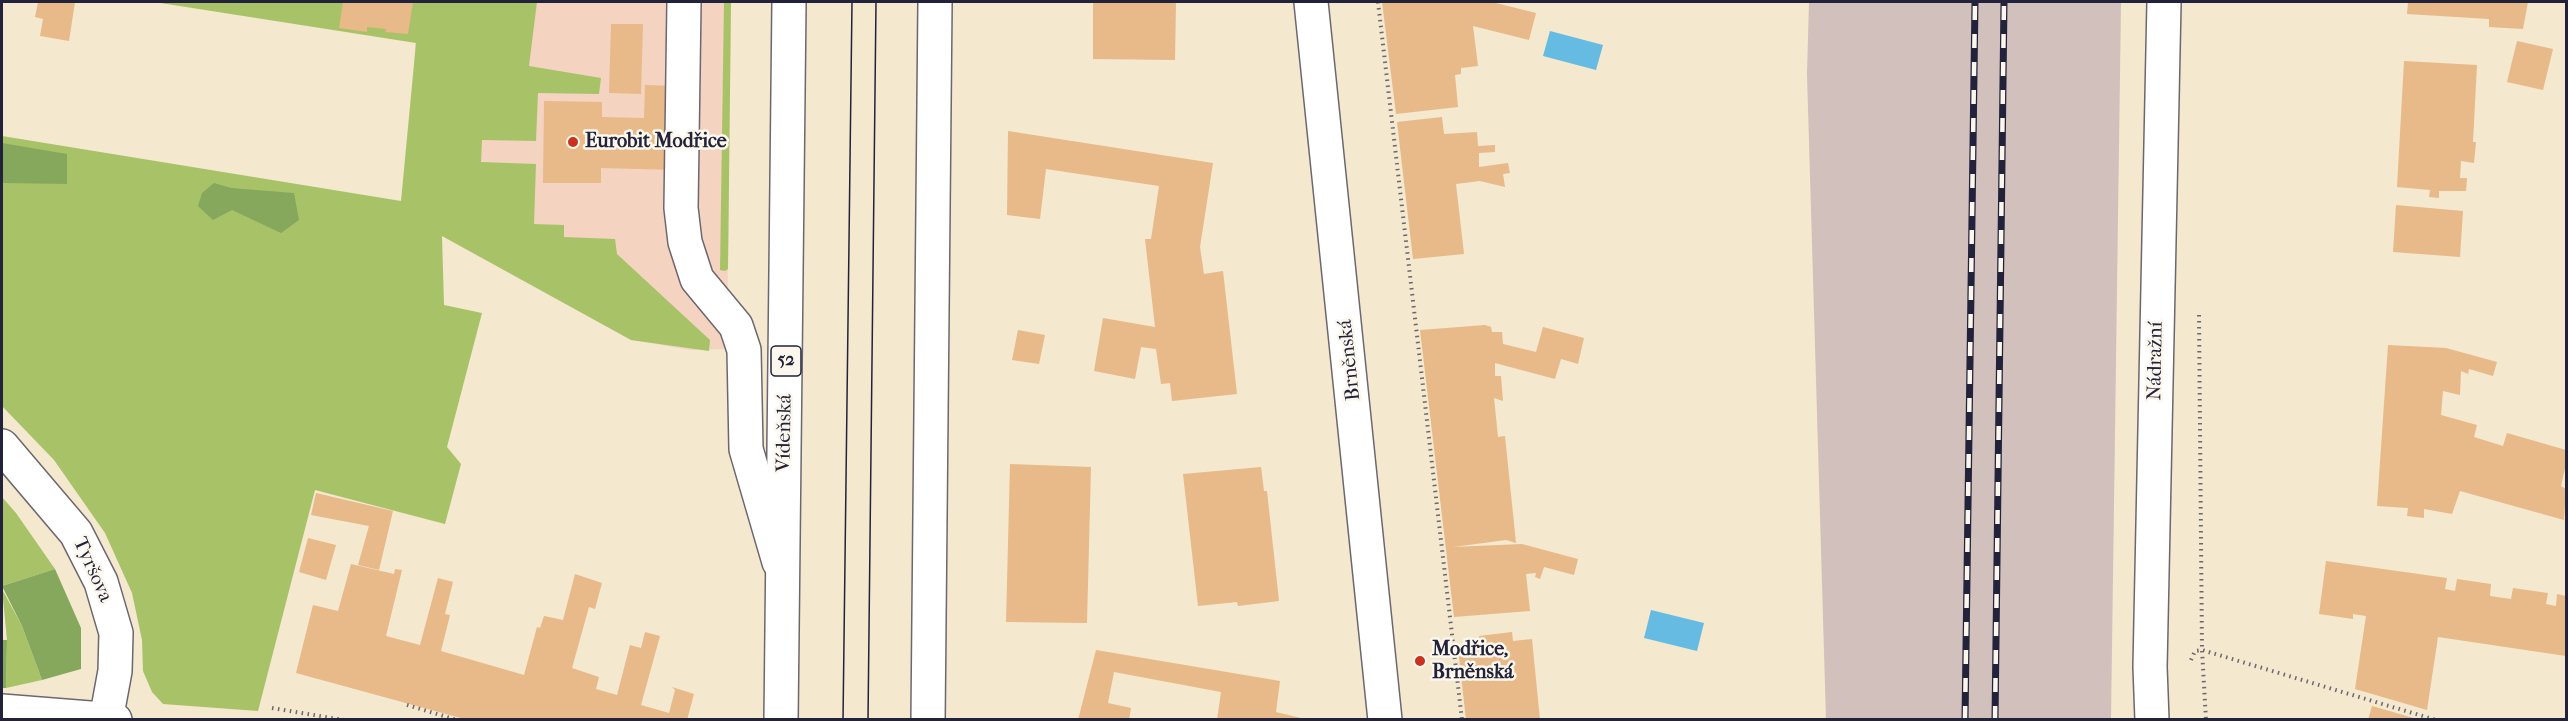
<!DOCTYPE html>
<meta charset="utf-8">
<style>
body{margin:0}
#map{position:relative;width:2568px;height:721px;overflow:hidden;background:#f4e8cf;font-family:"IM FELL French Canon",serif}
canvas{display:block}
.frame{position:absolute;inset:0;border:3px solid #22223b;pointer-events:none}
</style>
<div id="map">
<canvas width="2568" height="721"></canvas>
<div class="frame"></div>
</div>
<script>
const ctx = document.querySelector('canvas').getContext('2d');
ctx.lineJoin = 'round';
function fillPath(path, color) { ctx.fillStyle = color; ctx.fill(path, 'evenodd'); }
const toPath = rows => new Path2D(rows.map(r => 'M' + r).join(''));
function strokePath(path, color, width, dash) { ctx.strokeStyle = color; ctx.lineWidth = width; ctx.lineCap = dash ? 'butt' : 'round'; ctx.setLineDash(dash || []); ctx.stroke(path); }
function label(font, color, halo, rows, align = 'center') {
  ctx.font = font + ' "IM FELL French Canon",serif'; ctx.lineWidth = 5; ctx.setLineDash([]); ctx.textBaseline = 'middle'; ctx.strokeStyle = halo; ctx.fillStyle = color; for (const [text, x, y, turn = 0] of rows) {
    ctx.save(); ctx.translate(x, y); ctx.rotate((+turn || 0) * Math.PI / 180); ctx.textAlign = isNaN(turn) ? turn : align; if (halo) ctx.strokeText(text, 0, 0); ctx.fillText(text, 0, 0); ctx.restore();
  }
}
const built = toPath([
 [417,2,731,2,727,349,691,350,631,340,408,217]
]);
const industrial = toPath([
 [1809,2,2121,2,2111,719,1826,719,1807,74]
]);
const green = toPath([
 [154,2,537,2,529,66,601,78,599,94,538,93,536,141,482,140,481,162,536,164,534,224,564,225,564,237,615,239,617,254,710,340,709,351,631,340,442,236,444,305,482,313,447,447,461,464,445,524,315,490,258,711,163,704,152,692,143,671,142,640,132,593,105,533,54,460,2,406,2,136,401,201,416,43],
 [724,2,731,2,728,269,725,271,720,270],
 [2,497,16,513,55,569,2,586],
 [2,589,22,626,42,680,6,688,7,640]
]);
const forest = toPath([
 [2,143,67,154,67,184,2,183],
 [214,183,231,188,294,193,299,220,281,233,232,210,213,220,198,206,202,193],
 [55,569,81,628,81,669,42,680,22,626,2,586],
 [2,640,7,640,6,688,2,688]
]);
const water = toPath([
 [1550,31,1603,45,1596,70,1543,56],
 [1651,610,1704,623,1697,651,1644,638]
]);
const building = toPath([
 [38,2,75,2,69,41,40,36,43,19,35,17],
 [343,2,413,2,408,34,385,32,386,29,367,27,367,32,339,28],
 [1093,2,1176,2,1175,60,1093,59],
 [1382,2,1492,2,1536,13,1529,40,1473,26,1478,66,1461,68,1461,74,1455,75,1458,107,1396,114],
 [2408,2,2528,2,2523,29,2489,27,2489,19,2407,14],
 [611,24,643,24,641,94,609,93],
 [2517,41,2553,49,2543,90,2507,82],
 [2404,61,2477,65,2473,142,2476,142,2474,163,2461,161,2460,178,2467,178,2466,191,2439,191,2439,198,2429,197,2430,190,2397,187],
 [645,85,679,86,676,170,601,168,601,183,543,183,544,101,602,102,602,117,644,118],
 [1442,117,1444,134,1477,132,1478,146,1495,145,1495,152,1479,153,1479,167,1508,163,1510,173,1503,174,1505,187,1480,181,1456,184,1464,254,1413,259,1397,122],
 [1008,131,1213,163,1200,247,1204,274,1223,271,1237,394,1172,401,1170,383,1161,384,1156,349,1141,347,1135,379,1094,371,1103,318,1155,327,1145,239,1151,239,1159,186,1046,169,1040,219,1007,215],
 [2396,205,2463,211,2460,257,2393,252],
 [1485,325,1491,327,1492,332,1502,332,1503,344,1536,352,1543,327,1584,338,1578,364,1561,359,1555,379,1495,363,1495,376,1501,376,1503,401,1494,398,1498,437,1505,436,1516,543,1506,540,1453,547,1522,544,1578,559,1574,575,1544,567,1540,579,1535,577,1536,573,1526,574,1530,611,1454,617,1420,330],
 [1018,330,1045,335,1039,364,1012,360],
 [2388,345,2446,348,2497,362,2493,376,2469,369,2468,374,2461,371,2460,395,2443,391,2441,415,2477,425,2474,437,2503,446,2507,433,2566,450,2566,464,2561,486,2566,489,2564,520,2460,491,2452,514,2424,509,2424,518,2407,516,2408,508,2377,506],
 [1010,464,1091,467,1087,623,1006,622],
 [1261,467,1264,491,1267,491,1279,601,1238,606,1237,602,1198,606,1183,474],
 [316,493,393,511,379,570,358,565,369,526,311,515],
 [308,538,336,545,326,580,299,572],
 [2326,561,2447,578,2445,589,2455,591,2457,579,2491,584,2490,596,2511,599,2513,588,2548,593,2546,604,2556,606,2557,594,2566,596,2566,656,2438,637,2427,710,2355,689,2366,616,2353,614,2353,619,2319,614],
 [351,564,394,574,395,569,402,570,386,636,420,645,438,578,453,582,445,614,450,615,441,651,524,675,537,627,540,628,544,616,563,620,575,574,602,583,595,609,589,607,572,668,599,677,596,689,617,695,630,645,641,648,645,632,660,636,641,705,669,713,675,690,672,687,694,694,687,720,468,720,296,673,313,605,338,611],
 [1512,632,1513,641,1532,639,1540,720,1466,720,1458,648,1480,645,1479,636],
 [1096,650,1280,681,1276,712,1309,720,1217,720,1221,692,1114,672,1108,703,1131,708,1129,720,1078,720],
 [2372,706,2417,719,2417,720,2368,720]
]);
const path = toPath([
 [1378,2,1462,720],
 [2199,315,2202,650,2206,720],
 [2191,660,2195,651,2202,650,2436,720],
 [407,705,457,720],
 [272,708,344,720]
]);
const minor = toPath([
 [684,2,681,208,685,242,697,279,736,326,744,350,746,449,779,562],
 [1311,2,1385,720],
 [2,446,76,533,101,582,116,633,115,671,106,720],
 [2,711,115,720],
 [2152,720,2150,667,2164,2]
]);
const highway = toPath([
 [781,720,789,2],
 [928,720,935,2]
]);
const tram = toPath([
 [843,720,852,2],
 [868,720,876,2]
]);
const rail = toPath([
 [1965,720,1975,2],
 [1995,720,2004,2]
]);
const markers = [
 [573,142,6,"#c8321e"],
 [1420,661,6,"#c8321e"]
];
const shields = [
 [786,361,30]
];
const shieldNames = [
 ["52",786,361]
];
const poiNames = [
 ["Eurobit Modřice",585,142],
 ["Modřice,",1432,650],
 ["Brněnská",1432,673]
];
const streetNames = [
 ["Brněnská",1350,360,-96],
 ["Nádražní",2156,361,-89],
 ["Vídeňská",785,433,-89],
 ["Tyršova",92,570,66]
];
fillPath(built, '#f5d3c1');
fillPath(industrial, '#d1c0bc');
fillPath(green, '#a8c268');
fillPath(forest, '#86a85c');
fillPath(water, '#65bbe2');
fillPath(building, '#e8b989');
strokePath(minor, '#6c676f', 36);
strokePath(highway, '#6c676f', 36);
strokePath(path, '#6c676f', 4, [1.5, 4.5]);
strokePath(minor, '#fff', 33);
strokePath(highway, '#fff', 33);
strokePath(tram, '#22223b', 1.5);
strokePath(rail, '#22223b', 7);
strokePath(rail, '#fbf7ec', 4.5, [14]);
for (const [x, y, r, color] of markers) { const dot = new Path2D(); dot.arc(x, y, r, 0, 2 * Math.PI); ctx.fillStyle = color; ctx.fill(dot); strokePath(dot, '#fbf7ec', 2); }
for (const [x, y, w] of shields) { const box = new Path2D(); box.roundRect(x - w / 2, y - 15, w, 30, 4.5); ctx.fillStyle = '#fbf7ec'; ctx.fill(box); strokePath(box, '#22223b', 1.5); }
label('bold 18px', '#22223b', null, shieldNames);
label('bold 20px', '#22223b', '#fbf7ec', poiNames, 'left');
label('20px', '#22223b', '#fbf7ec', streetNames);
</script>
